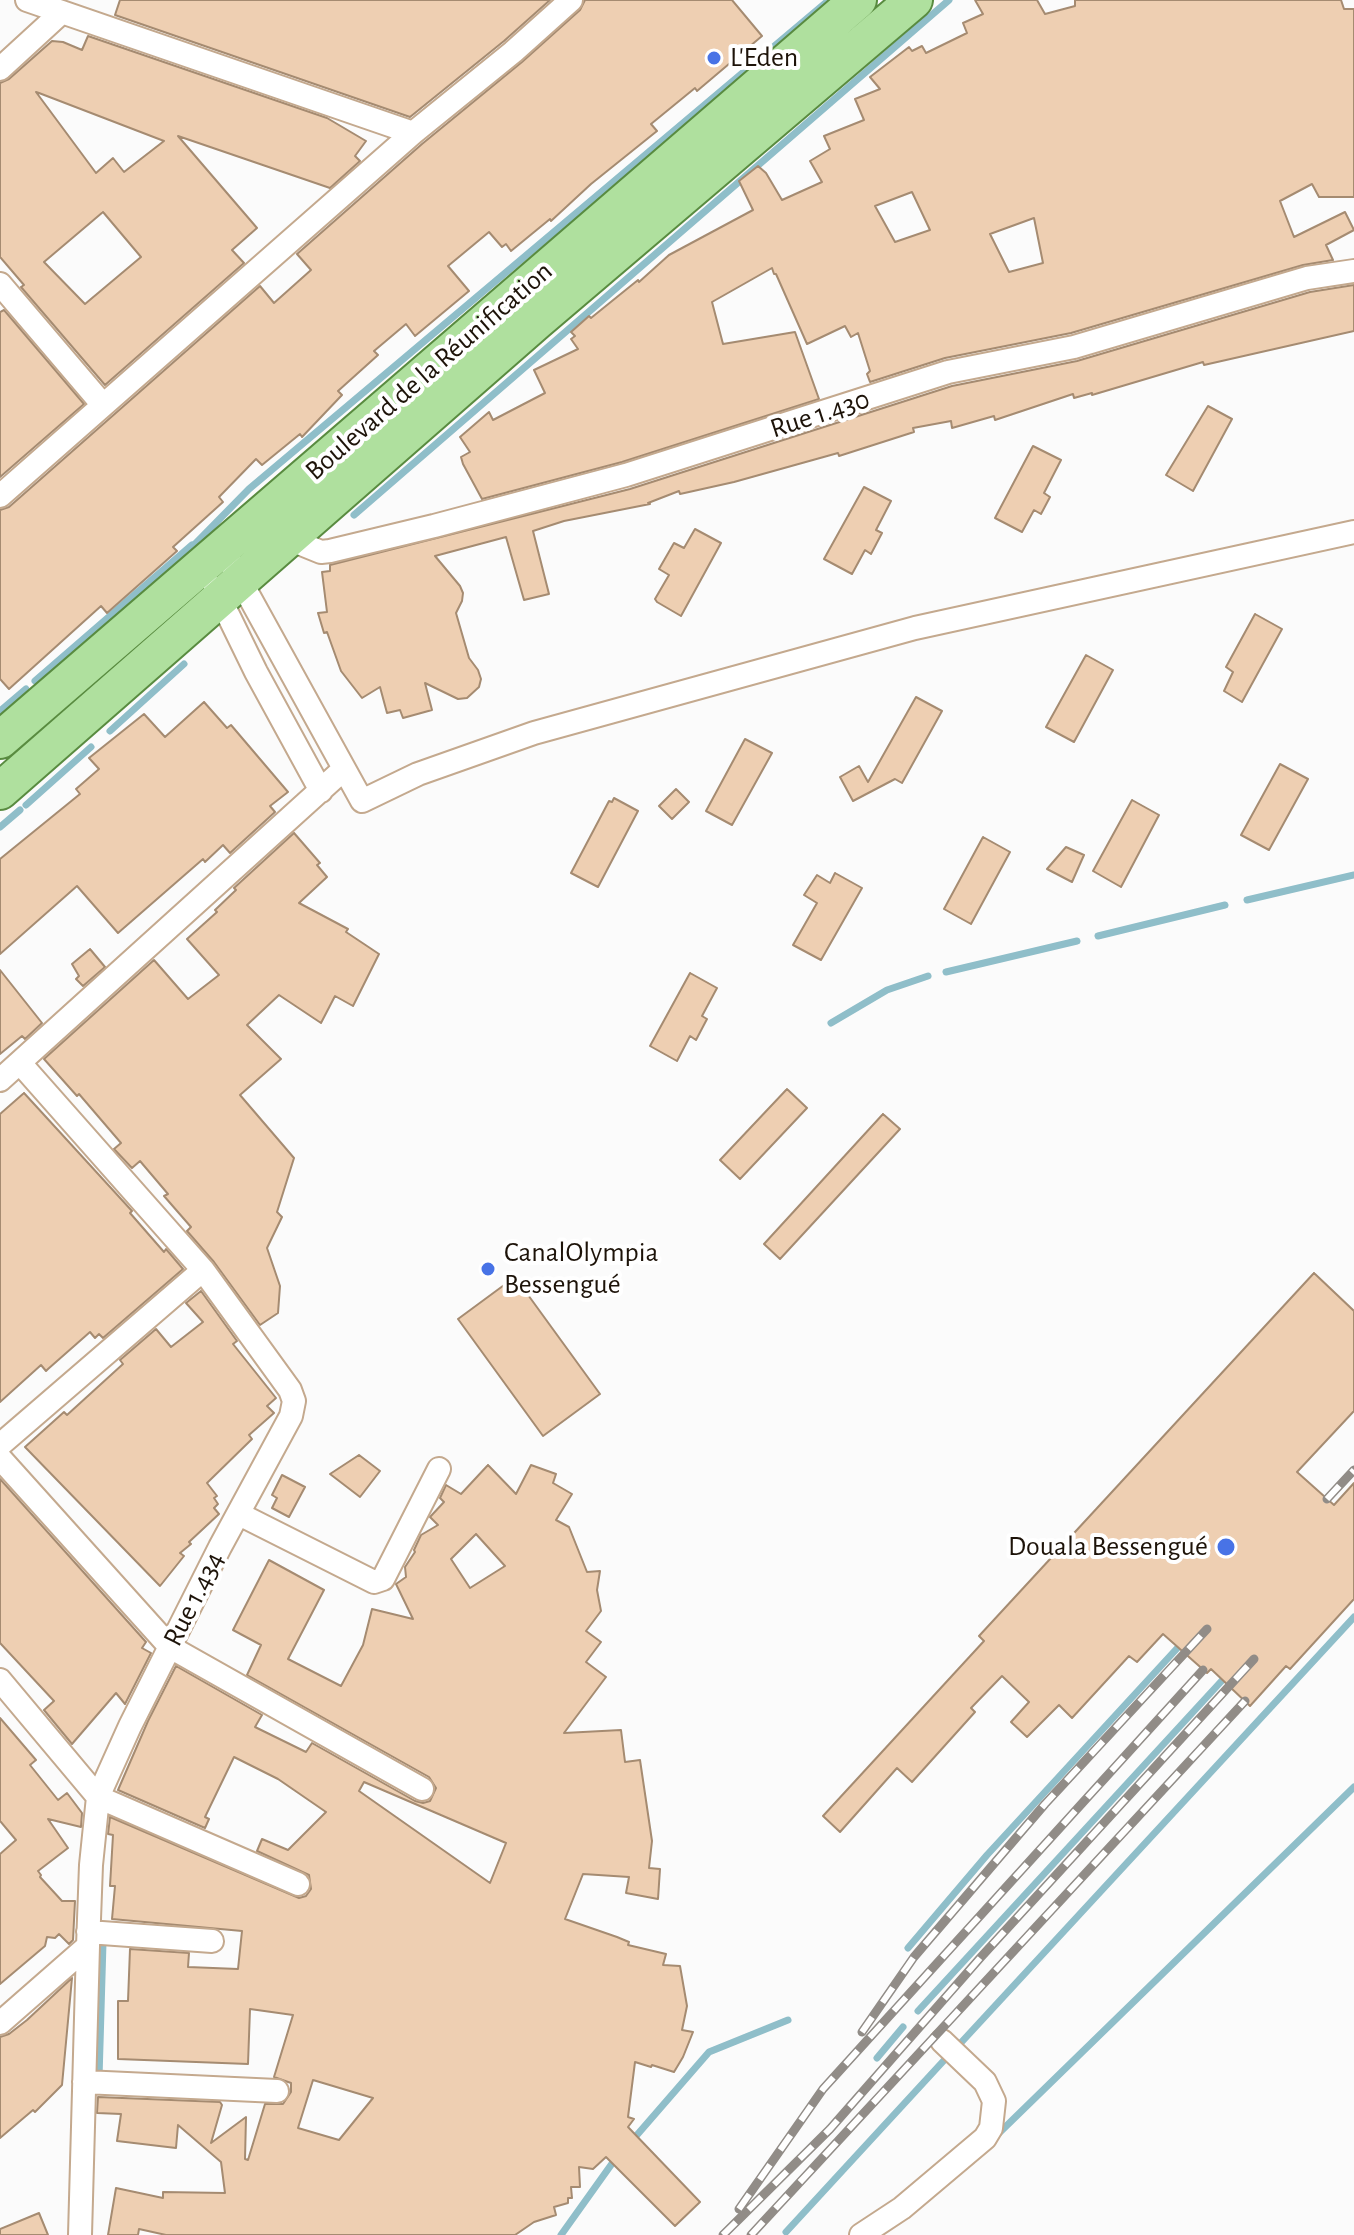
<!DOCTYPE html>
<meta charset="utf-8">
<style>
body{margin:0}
canvas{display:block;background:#fbfbfb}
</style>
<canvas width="1354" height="2235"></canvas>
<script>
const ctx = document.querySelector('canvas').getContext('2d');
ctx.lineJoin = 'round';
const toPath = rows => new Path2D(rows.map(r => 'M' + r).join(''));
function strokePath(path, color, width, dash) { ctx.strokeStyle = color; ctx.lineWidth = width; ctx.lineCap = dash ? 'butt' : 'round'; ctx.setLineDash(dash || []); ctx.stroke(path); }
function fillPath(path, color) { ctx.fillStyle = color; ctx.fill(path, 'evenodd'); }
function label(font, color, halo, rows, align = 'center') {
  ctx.font = font + ' "Alegreya Sans",sans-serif'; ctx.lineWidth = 8; ctx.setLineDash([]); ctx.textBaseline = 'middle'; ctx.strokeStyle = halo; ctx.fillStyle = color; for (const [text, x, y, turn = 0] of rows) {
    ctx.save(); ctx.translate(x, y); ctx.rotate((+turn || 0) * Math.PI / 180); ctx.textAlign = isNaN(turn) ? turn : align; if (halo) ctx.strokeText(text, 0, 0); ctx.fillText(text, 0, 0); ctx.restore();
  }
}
const stream = toPath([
 [354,515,949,0],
 [195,544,249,489,829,0],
 [35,681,192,545],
 [0,711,26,689],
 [110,731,184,664],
 [26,805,91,747],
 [0,827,20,810],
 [1247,900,1354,875],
 [1098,936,1225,905],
 [946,972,1077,941],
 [831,1023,887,990,928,976],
 [908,1948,987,1855,1182,1643],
 [918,2011,1228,1674],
 [957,2047,1354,1617],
 [877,2058,903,2027],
 [99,2078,103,1943],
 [996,2136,1354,1787],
 [630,2143,709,2052,788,2020],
 [786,2232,948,2056],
 [561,2235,616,2158]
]);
const building = toPath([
 [120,0,550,0,504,41,410,117,115,15,120,0],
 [585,0,732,0,762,36,697,91,695,88,651,124,657,131,591,184,551,221,550,219,511,251,506,244,502,247,489,232,448,266,469,291,415,336,406,324,374,351,378,355,338,391,342,395,302,437,300,434,262,465,256,459,219,497,223,502,173,547,177,551,107,613,101,606,9,689,0,679,0,510,9,507,260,286,274,303,311,270,297,254,422,144,522,62,580,10,585,0],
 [975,0,1037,0,1045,14,1075,6,1075,0,1341,0,1344,9,1354,9,1354,197,1319,197,1312,184,1280,201,1294,237,1345,212,1354,230,1326,245,1333,260,1303,265,1071,333,945,358,870,382,867,374,870,371,858,333,851,337,845,326,807,344,776,274,774,274,772,268,712,302,723,344,795,332,819,399,622,462,482,499,463,464,461,457,470,452,460,437,489,412,493,420,545,393,534,370,578,349,571,339,575,336,571,332,589,316,591,318,638,280,639,282,669,255,753,210,739,181,758,166,766,173,782,200,822,182,810,161,830,149,824,136,864,120,855,99,880,89,870,77,909,47,912,51,922,46,926,53,967,33,963,23,983,14,975,0],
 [912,192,930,230,895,242,875,206,912,192],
 [1034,218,1043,263,1009,272,990,234,1034,218],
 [88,36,327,118,366,141,355,156,360,161,330,188,178,136,257,228,232,250,244,263,105,385,21,287,24,285,0,257,0,83,9,79,52,41,63,42,82,50,88,36],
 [36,92,39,93,164,141,124,172,113,158,96,173,36,92],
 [103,212,141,257,85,304,44,262,103,212],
 [1354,285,1354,331,1204,365,1203,362,1092,395,1092,393,1074,398,1073,394,995,420,994,416,952,428,951,421,913,428,914,432,839,456,838,453,734,482,680,494,679,491,648,503,650,504,564,521,533,531,549,594,524,600,506,537,435,556,460,586,463,593,462,601,456,613,469,658,478,670,481,679,479,687,467,698,458,699,425,683,432,710,403,718,400,710,387,713,380,687,362,698,341,671,327,632,324,633,318,613,327,612,322,572,330,571,330,565,630,489,952,386,1077,361,1310,292,1354,285],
 [4,310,84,404,0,477,0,312,4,310],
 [1208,406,1232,419,1193,491,1166,475,1208,406],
 [1033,446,1061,460,1044,493,1050,497,1041,514,1034,510,1022,532,995,518,1033,446],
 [864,487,891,501,876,530,882,533,871,554,865,550,852,574,824,559,864,487],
 [695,529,721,543,681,616,657,602,655,599,669,575,659,569,674,543,684,548,695,529],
 [1255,614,1282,629,1242,702,1224,691,1233,672,1226,667,1255,614],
 [1086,655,1113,670,1074,742,1046,727,1086,655],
 [916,697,942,711,902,783,895,779,853,801,840,777,859,766,868,782,916,697],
 [204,702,227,728,231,725,288,792,270,806,275,812,230,853,223,845,205,862,203,859,118,933,77,886,0,954,0,859,80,794,76,789,99,769,89,758,144,714,165,737,204,702],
 [745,739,772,753,732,825,706,811,745,739],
 [1280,764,1308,779,1269,850,1241,835,1280,764],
 [676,789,689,802,672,819,659,806,676,789],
 [614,798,638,811,598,887,571,873,609,801,612,802,614,798],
 [1132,800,1159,815,1121,887,1093,871,1132,800],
 [294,833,320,863,317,865,327,877,299,903,348,929,346,932,379,954,353,1006,335,996,321,1023,279,995,247,1025,281,1059,240,1095,294,1158,277,1212,282,1217,267,1248,280,1286,278,1313,260,1325,214,1262,187,1231,191,1227,164,1196,168,1194,140,1161,132,1168,114,1149,121,1143,79,1094,77,1096,44,1059,154,960,188,999,219,975,187,939,217,912,215,910,236,890,234,888,294,833],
 [983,837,1010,852,971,924,944,909,983,837],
 [1066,847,1084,855,1072,882,1047,869,1066,847],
 [835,873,862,888,821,960,793,945,817,903,804,895,817,875,830,883,835,873],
 [90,949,105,967,83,986,76,979,79,976,72,964,90,949],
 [0,970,42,1023,25,1039,22,1036,0,1054,0,970],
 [690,973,717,988,702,1016,707,1019,696,1040,690,1036,677,1061,650,1046,690,973],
 [787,1089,807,1108,740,1179,720,1160,787,1089],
 [24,1093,132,1211,130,1213,164,1252,166,1249,183,1269,103,1338,99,1334,95,1338,90,1332,48,1369,46,1371,41,1365,0,1402,0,1114,24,1093],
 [883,1114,900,1129,780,1259,764,1244,883,1114],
 [1314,1273,1354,1311,1354,1411,1297,1472,1334,1505,1354,1483,1354,1599,1290,1669,1286,1666,1250,1706,1211,1669,1207,1673,1163,1634,1137,1662,1129,1656,1072,1718,1059,1705,1027,1737,1011,1722,1029,1702,1002,1676,971,1708,975,1712,912,1782,897,1768,840,1832,823,1816,984,1641,979,1636,1314,1273],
 [515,1277,600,1394,543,1436,458,1319,515,1277],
 [201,1291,237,1341,233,1344,276,1398,267,1406,274,1413,249,1435,252,1439,207,1483,217,1496,214,1498,218,1504,214,1508,219,1514,189,1542,191,1544,180,1553,184,1556,160,1586,25,1447,64,1412,67,1415,123,1364,120,1360,156,1329,171,1347,203,1322,186,1303,201,1291],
 [359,1455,380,1471,360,1497,330,1474,359,1455],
 [488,1465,516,1494,531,1465,556,1474,553,1483,572,1494,556,1520,569,1527,587,1572,600,1571,597,1590,601,1611,586,1631,601,1642,586,1662,606,1677,564,1733,621,1730,625,1762,640,1760,652,1841,649,1868,660,1869,658,1899,626,1893,629,1877,583,1874,565,1919,617,1937,629,1942,628,1945,666,1954,663,1965,680,1966,687,2006,682,2030,693,2032,683,2057,674,2072,652,2065,651,2067,635,2062,628,2117,634,2119,628,2127,700,2202,675,2226,606,2157,593,2169,579,2167,580,2187,571,2187,572,2198,568,2198,568,2203,554,2207,556,2215,534,2222,515,2235,166,2235,139,2229,138,2235,108,2235,116,2188,163,2198,163,2192,225,2193,221,2162,178,2125,176,2148,117,2141,121,2114,97,2113,98,2097,220,2102,222,2105,211,2143,246,2117,245,2159,248,2160,265,2104,283,2104,291,2092,291,2083,274,2077,293,2015,250,2009,248,2064,118,2059,118,2001,128,2001,130,1949,189,1953,188,1967,238,1969,242,1931,112,1919,115,1886,110,1886,113,1835,108,1834,110,1817,299,1898,306,1896,311,1889,309,1875,257,1851,262,1839,288,1850,326,1812,278,1779,234,1757,205,1817,209,1819,205,1828,118,1790,148,1721,176,1666,262,1715,255,1727,306,1752,312,1743,415,1801,423,1803,430,1801,436,1788,429,1777,247,1675,261,1645,233,1630,269,1560,324,1590,288,1659,341,1686,363,1645,372,1609,413,1619,396,1584,406,1577,405,1567,415,1552,414,1550,421,1535,438,1525,430,1517,444,1502,440,1498,446,1485,461,1494,488,1465],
 [476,1534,505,1566,470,1588,451,1559,476,1534],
 [364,1782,506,1843,490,1883,359,1791,364,1782],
 [313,2080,373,2098,339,2140,298,2128,313,2080],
 [282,1475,305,1487,289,1517,272,1508,277,1498,272,1495,282,1475],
 [0,1479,146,1642,142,1648,151,1653,125,1704,116,1693,72,1744,44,1710,54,1701,0,1643,0,1479],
 [0,1718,36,1760,30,1765,58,1800,67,1793,82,1813,81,1827,48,1819,68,1848,38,1871,41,1875,40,1877,62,1901,75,1901,73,1940,69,1944,59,1934,55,1938,47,1937,45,1946,0,1984,0,1854,16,1840,0,1821,0,1718],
 [72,1978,62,2085,35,2112,33,2110,0,2138,0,2037,9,2034,27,2020,72,1978],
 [39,2213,48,2235,0,2235,0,2229,39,2213]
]);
const minor = toPath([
 [27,0,413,133],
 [0,69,62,12],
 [0,284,103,405],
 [0,496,413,133,513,52,571,0],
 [289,539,321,552,330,551,434,526,626,475,948,372,1074,347,1307,278,1354,271],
 [223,549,362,801,418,774,534,733,915,628,1354,532],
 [215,588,256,672,321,791],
 [20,1063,203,1270,290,1390,294,1401,291,1416,220,1547,130,1726,98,1797,91,1865,88,1946,80,2235],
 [0,1080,344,769],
 [0,1445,203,1270],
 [0,1458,170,1647,422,1789],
 [239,1514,374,1582,383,1579,439,1469],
 [0,1680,98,1797,298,1884],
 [88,1932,212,1941],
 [0,2023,88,1946],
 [84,2082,277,2091],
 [861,2235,902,2208,985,2138,991,2128,994,2101,985,2082,942,2041]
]);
const primary = toPath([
 [0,740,858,0],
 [0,791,537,321,914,0]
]);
const rail = toPath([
 [1327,1499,1354,1470],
 [862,2032,914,1957,1045,1804,1207,1629],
 [739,2209,823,2089,1203,1670],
 [723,2235,830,2129,981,1957,1254,1659],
 [751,2235,1245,1701]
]);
const markers = [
 [714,58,8,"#4873e6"],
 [488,1269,8,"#4873e6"],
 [1226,1547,10,"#4873e6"]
];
const poiNames = [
 ["L'Eden",730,58],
 ["CanalOlympia",504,1253],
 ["Bessengué",504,1285],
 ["Douala Bessengué",1208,1547,"right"]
];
const streetNames = [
 ["Boulevard de la Réunification",429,371,-41],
 ["Rue 1.430",820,414,-18],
 ["Rue 1.434",194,1599,-63]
];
strokePath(stream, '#8fbec9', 7);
fillPath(building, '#eecfb2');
strokePath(building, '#a58b71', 2);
strokePath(minor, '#c4a98e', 26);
strokePath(primary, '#598b40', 40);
strokePath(minor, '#fff', 22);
strokePath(primary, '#afe09e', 36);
strokePath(rail, '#918c87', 9);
strokePath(rail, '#fff', 6, [18]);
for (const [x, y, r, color] of markers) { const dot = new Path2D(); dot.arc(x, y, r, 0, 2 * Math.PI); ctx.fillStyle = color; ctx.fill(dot); strokePath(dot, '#fff', 3); }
label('28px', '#1d1309', '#fff', poiNames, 'left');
label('28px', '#1d1309', '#fff', streetNames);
</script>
